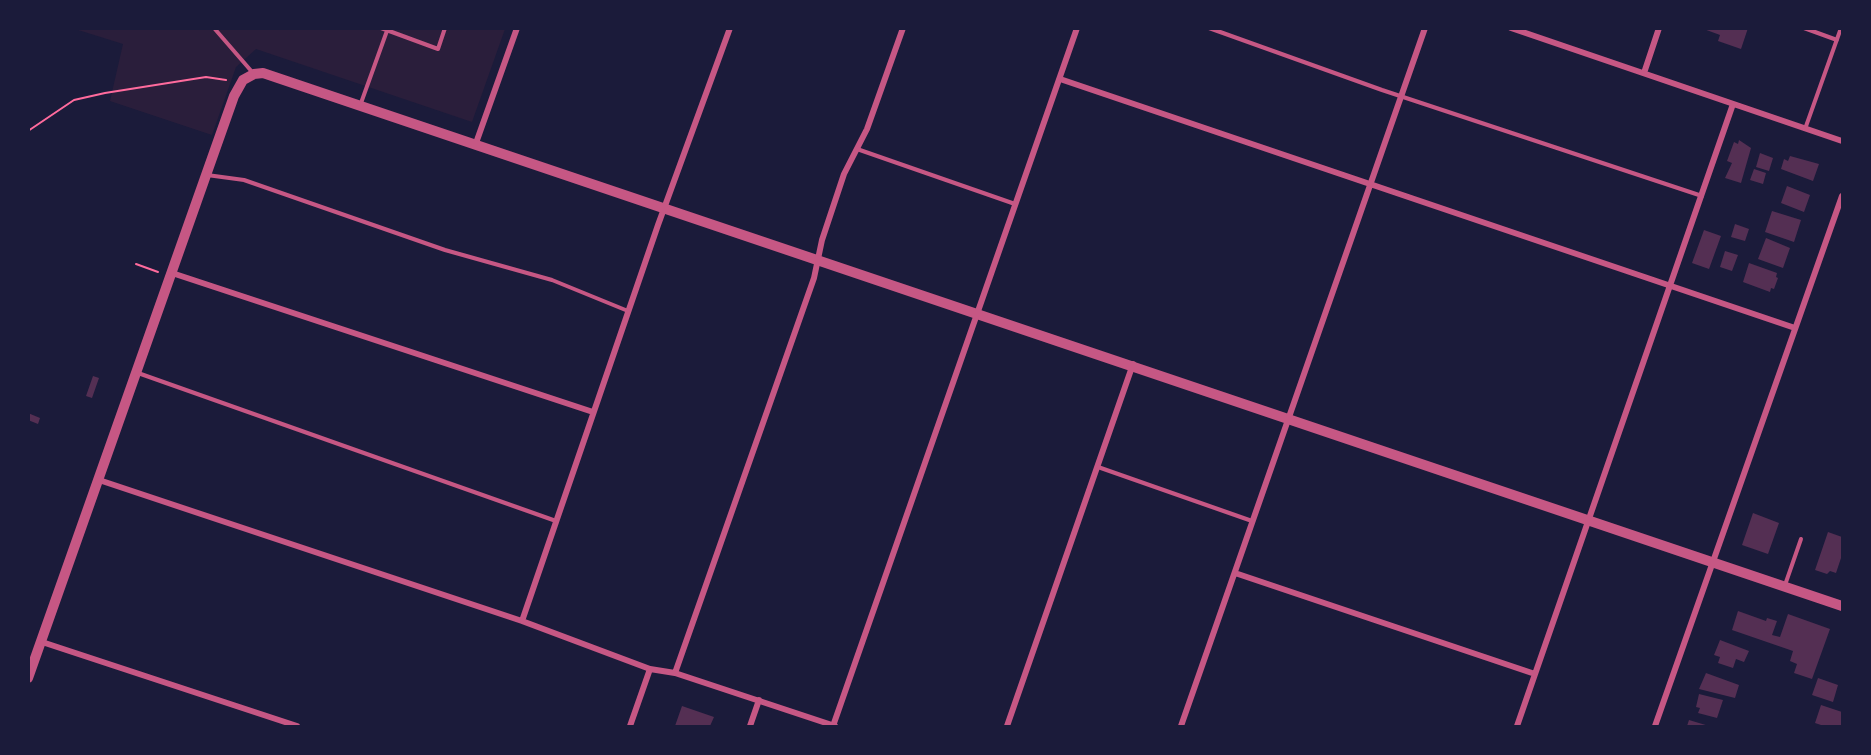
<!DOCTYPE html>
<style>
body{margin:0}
#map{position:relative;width:1871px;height:755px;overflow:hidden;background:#1b1b3a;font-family:"Source Sans 3",sans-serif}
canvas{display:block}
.frame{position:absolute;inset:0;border:30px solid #1b1b3a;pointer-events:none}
</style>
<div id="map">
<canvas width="1871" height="755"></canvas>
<div class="frame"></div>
</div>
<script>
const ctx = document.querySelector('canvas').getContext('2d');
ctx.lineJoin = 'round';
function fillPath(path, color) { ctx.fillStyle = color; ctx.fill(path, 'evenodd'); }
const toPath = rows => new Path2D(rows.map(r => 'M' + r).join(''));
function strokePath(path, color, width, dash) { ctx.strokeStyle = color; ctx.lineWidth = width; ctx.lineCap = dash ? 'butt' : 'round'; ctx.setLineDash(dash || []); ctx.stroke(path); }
const green = toPath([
 [75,29,505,29,472,122,256,49,236,67,212,135,110,101,123,44]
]);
const building = toPath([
 [1701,28,1748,28,1741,49,1718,41,1720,35],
 [1739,140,1751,148,1741,183,1725,178,1732,163,1727,161,1734,142,1738,144],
 [1760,153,1773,158,1769,171,1756,167],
 [1790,156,1819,164,1813,181,1781,169,1784,159,1788,161],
 [1754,169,1766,173,1763,184,1750,180],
 [1787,186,1810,195,1804,212,1781,203],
 [1772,211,1801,220,1794,242,1765,232],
 [1735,224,1749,229,1745,241,1731,237],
 [1704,230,1721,236,1709,269,1692,263],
 [1766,238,1790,248,1783,268,1758,259],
 [1725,251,1738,255,1732,271,1720,267],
 [1749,263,1777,273,1776,277,1778,278,1774,289,1771,288,1770,292,1743,282],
 [93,376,99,378,92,398,86,396],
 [28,413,40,418,38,424,28,420],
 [1753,513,1779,523,1768,554,1742,545],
 [1828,532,1842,537,1842,555,1836,573,1830,571,1827,574,1815,570],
 [1738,611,1766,621,1767,618,1777,621,1772,635,1780,637,1788,614,1830,629,1812,679,1794,673,1797,664,1790,661,1793,651,1732,630],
 [1720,640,1749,651,1744,662,1736,659,1733,668,1718,663,1720,657,1714,655],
 [1706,673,1739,685,1735,698,1699,689],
 [1818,678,1838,685,1833,702,1812,695],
 [1699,694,1723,700,1717,718,1698,713,1700,708,1696,707],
 [1821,705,1842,712,1842,726,1824,726,1815,723],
 [682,706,714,717,710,726,675,726],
 [1689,720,1709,726,1687,726]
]);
const path = toPath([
 [28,131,74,100,105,93,206,77,226,80],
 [136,264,158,272]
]);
const service = toPath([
 [214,28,253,73],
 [381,28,438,49,445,28],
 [1209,28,1382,90,1702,196],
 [1804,28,1837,40],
 [361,103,388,28],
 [1805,129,1841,28],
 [857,149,1015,204],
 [207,175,244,180,445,250,552,280,628,311],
 [138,373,556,521],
 [1098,467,1252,521],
 [1785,585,1801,539]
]);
const minor = toPath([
 [1511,28,1842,141],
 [1644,73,1659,28],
 [1060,79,1795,328],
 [476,143,517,28],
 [172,273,593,412],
 [99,480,522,621,650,669,675,673,835,726],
 [1235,573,1535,674],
 [522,621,658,225,730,28],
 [42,642,297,726],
 [675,673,814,278,822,240,844,174,867,129,903,28],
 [630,726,650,669],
 [750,726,759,700],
 [833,726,1077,28],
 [1007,726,1133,364],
 [1181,726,1425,28],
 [1517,726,1733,104],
 [1655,726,1842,196]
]);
const tertiary = toPath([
 [28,678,234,96,243,80,254,74,263,73,1842,606]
]);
fillPath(green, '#2a1e3b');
fillPath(building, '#542f53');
strokePath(path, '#ff6b9d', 2);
strokePath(service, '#c65784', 4);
strokePath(minor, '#c65784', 6);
strokePath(tertiary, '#c65784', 10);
</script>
